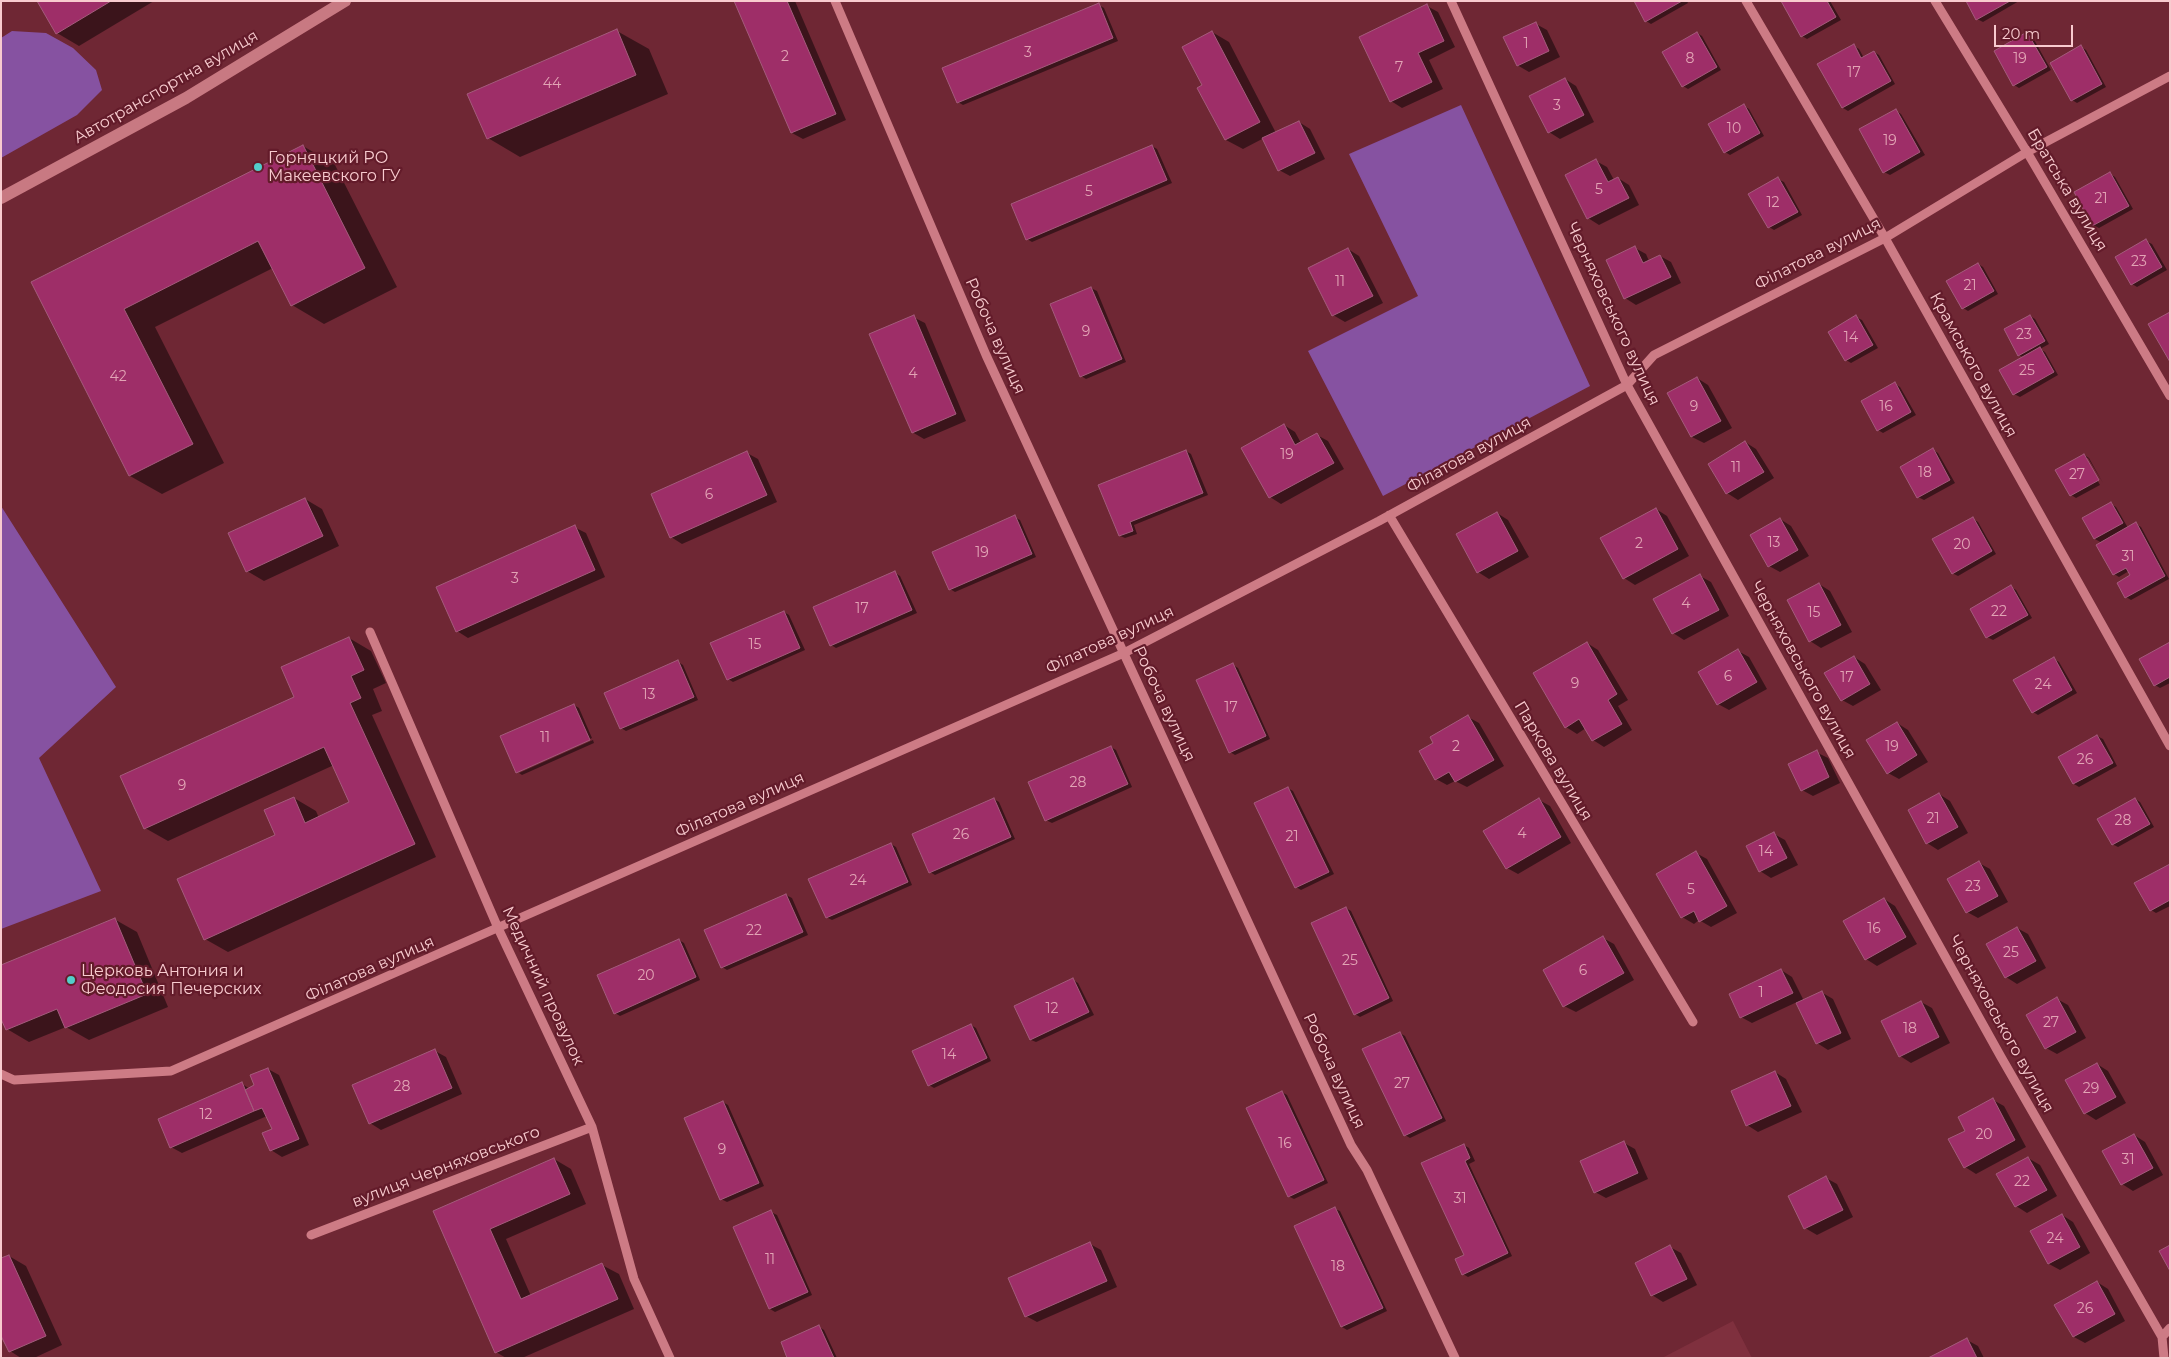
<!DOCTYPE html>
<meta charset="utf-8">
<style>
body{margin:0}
#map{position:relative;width:2171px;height:1359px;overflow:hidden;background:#6f2734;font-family:Montserrat,sans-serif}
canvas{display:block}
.frame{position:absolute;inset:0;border:2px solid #f8cbcf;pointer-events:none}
.scale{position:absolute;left:1994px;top:25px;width:79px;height:22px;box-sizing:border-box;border:2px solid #f8cbcf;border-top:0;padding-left:6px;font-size:15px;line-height:18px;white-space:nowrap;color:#f8cbcf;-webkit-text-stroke:4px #631b2a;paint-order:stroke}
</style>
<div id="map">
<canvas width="2171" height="1359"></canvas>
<div class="frame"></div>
<div class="scale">20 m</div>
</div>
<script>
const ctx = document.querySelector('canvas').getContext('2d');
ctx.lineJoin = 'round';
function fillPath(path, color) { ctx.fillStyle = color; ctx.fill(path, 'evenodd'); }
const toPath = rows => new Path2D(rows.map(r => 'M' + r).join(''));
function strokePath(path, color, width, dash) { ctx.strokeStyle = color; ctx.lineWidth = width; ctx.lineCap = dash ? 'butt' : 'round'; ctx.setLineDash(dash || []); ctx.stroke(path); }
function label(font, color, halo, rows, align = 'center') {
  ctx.font = font + ' Montserrat,sans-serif'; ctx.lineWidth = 4.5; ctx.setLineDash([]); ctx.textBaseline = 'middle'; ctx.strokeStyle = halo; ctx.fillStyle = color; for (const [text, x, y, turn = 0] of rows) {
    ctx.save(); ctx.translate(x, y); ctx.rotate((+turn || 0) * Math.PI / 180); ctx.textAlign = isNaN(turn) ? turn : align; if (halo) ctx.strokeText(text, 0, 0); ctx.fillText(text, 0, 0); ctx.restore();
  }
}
const built = toPath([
 [1733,1321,1752,1358,1662,1358]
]);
const green = toPath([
 [12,31,46,33,73,48,96,70,102,90,77,115,1,158,1,38],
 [1461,105,1590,386,1383,496,1308,351,1418,296,1349,154],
 [1,506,116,687,39,758,101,891,1,929]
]);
const shadow = toPath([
 [38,1,154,1,79,46,57,33],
 [735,1,795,1,846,120,803,139,792,133],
 [1635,1,1687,1,1688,3,1651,24,1646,21],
 [1783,1,1830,1,1841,20,1807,39,1802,36],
 [1967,1,2019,1,1983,22,1977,19],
 [1099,5,1104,8,1118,41,963,105,958,102],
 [1427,6,1438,12,1455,47,1429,60,1443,89,1402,108,1391,101,1361,38],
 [1536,24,1547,30,1560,57,1529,72,1517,65],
 [617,31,649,49,668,94,520,157,488,138],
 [1212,32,1229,42,1276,133,1299,122,1310,129,1325,159,1290,176,1279,170,1264,138,1243,149,1226,140,1204,86],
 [1697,33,1702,36,1721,70,1688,89,1683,86],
 [2027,33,2032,36,2051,70,2019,88,2014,85],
 [1854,46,1859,49,1864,58,1874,52,1879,55,1895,84,1848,111,1843,108,1819,65],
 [2081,47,2086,50,2106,87,2077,103,2072,100],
 [1565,79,1576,86,1594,122,1560,139,1549,132,1531,96],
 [1744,106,1749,109,1764,136,1730,155,1725,152],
 [1896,111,1901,114,1925,155,1890,175,1884,172],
 [303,146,335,165,397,287,324,324,292,305,273,268,155,327,224,463,162,494,130,476,32,283],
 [1152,146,1157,149,1172,183,1032,242,1027,239],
 [1596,161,1607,167,1614,180,1618,178,1629,185,1639,205,1599,225,1588,218],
 [2110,174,2115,177,2133,209,2099,228,2093,225],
 [1778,179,1784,182,1802,215,1774,230,1769,227],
 [2146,241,2152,244,2167,270,2137,287,2132,284],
 [1635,248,1646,254,1649,261,1660,256,1671,262,1681,283,1636,305,1625,298],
 [1348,249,1359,256,1383,303,1345,322,1333,315,1310,269],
 [1978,264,1983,267,1998,294,1968,311,1963,308],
 [1091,288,1097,291,1126,362,1086,379,1081,376],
 [2030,316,2035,319,2049,344,2040,349,2045,352,2058,375,2020,397,2014,394,2024,358,2019,355],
 [913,317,925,323,966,421,924,439,912,432],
 [1856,317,1862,320,1878,348,1851,363,1846,360],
 [1697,378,1708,385,1732,428,1704,443,1692,437,1669,393],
 [1895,384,1900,387,1916,415,1883,433,1878,430,1862,402],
 [1284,425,1295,432,1301,443,1317,435,1328,441,1344,469,1281,504,1270,497],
 [1745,442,1756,449,1774,478,1738,500,1727,493,1710,464],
 [1933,450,1938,453,1955,483,1924,500,1918,497],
 [1186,451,1191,454,1208,495,1134,525,1137,534,1125,538,1120,536,1100,486],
 [747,453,758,459,777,502,682,544,671,537],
 [2084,455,2089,458,2103,483,2088,458,2085,458,2100,485,2076,498,2071,495],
 [305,499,322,509,339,546,264,581,247,571],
 [2111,504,2116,507,2128,528,2136,524,2141,527,2169,579,2131,600,2126,597,2132,576,2129,571,2119,577,2114,574,2102,543,2095,539],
 [1656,509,1667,516,1689,556,1635,585,1624,578],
 [1497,513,1508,520,1529,557,1489,579,1478,572],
 [1014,517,1020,520,1036,557,955,592,950,589],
 [1780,519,1791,526,1809,556,1780,572,1769,566],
 [1973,519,1978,522,1996,554,1958,576,1952,573],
 [574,527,586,533,605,577,468,638,457,631],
 [895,573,900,576,917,613,836,648,831,645],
 [1700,576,1711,582,1729,616,1684,640,1673,633,1655,599],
 [1819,584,1830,591,1852,632,1821,648,1810,641],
 [2011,587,2016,590,2032,618,1993,640,1987,637],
 [784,612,789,615,805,650,733,682,728,679],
 [349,638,371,651,386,683,373,689,382,711,372,715,436,857,228,952,205,939,277,836,294,798,316,811,319,818,351,803,334,765,168,841,145,828,296,698],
 [1587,643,1598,650,1628,700,1618,706,1632,730,1604,747,1593,740,1586,728,1577,734,1566,727],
 [2170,643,2170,683,2160,688,2155,685],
 [1738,651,1749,657,1767,689,1729,710,1718,704],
 [1854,657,1865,664,1881,690,1853,706,1842,700],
 [2054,659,2059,662,2077,693,2038,715,2033,712],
 [678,662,683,665,698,700,626,731,621,728],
 [1233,665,1238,668,1270,739,1235,755,1230,752],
 [574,705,579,708,592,738,517,772],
 [1468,717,1479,723,1504,766,1467,787,1455,781,1447,785,1436,779,1435,743],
 [1897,723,1908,730,1928,762,1899,779,1888,773],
 [2097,736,2103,739,2117,766,2079,787,2074,784,2059,758],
 [593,740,594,743,522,775,519,773],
 [1111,747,1116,750,1132,787,1052,823,1046,820],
 [1816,752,1828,758,1840,783,1813,796,1802,790],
 [1288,788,1293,791,1334,874,1301,890,1296,887],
 [1939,794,1950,801,1968,833,1938,850,1927,843,1909,811],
 [994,799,999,802,1015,839,935,875,930,872],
 [2135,799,2140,802,2154,827,2118,847,2112,844],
 [1539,800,1550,806,1571,843,1518,874,1507,868],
 [1774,834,1785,840,1798,865,1771,878,1760,871],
 [891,844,896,847,912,885,832,920,826,917],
 [1696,853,1707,859,1737,913,1711,927,1699,920,1694,924,1682,917,1658,874],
 [1979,863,1990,869,2008,902,1978,918,1967,912],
 [2170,865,2170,906,2156,913,2151,910],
 [786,895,792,898,808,935,727,970,722,967],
 [1884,899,1895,906,1917,944,1877,966,1866,959],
 [1346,908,1351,911,1393,1001,1360,1017,1355,1014],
 [114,919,137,932,168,1007,89,1040,66,1027,29,1042,7,1029],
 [2017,928,2028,934,2046,968,2017,984,2006,977],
 [1603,938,1614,944,1634,980,1576,1012,1564,1006],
 [679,940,684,943,700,980,620,1016,615,1013],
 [1781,970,1792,977,1804,1001,1821,992,1833,999,1851,1039,1828,1050,1817,1043,1797,1002,1752,1023,1741,1017],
 [1073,980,1078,983,1094,1015,1036,1042,1031,1040,1016,1006],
 [2057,999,2068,1005,2086,1038,2057,1054,2046,1048],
 [1921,1002,1932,1008,1950,1043,1911,1063,1900,1056],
 [971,1025,976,1028,991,1061,934,1088,929,1085],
 [1400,1033,1405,1036,1446,1121,1410,1138,1405,1135],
 [435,1051,446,1057,462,1094,381,1130,370,1123],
 [2097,1064,2108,1071,2126,1103,2096,1120,2085,1113,2067,1081],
 [268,1069,279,1075,309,1145,282,1157,271,1150,273,1130,267,1116,182,1153,171,1147,242,1084,250,1089,256,1086],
 [1775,1072,1786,1079,1802,1112,1758,1132,1747,1125],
 [1282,1092,1287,1095,1328,1183,1294,1199,1288,1196],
 [1993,1100,2004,1106,2026,1147,1976,1174,1965,1167],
 [723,1102,728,1105,764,1186,727,1202,721,1199],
 [2134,1135,2145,1142,2163,1175,2133,1191,2122,1184],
 [1624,1143,1635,1149,1648,1179,1606,1198,1595,1192],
 [1464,1145,1469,1148,1475,1161,1469,1164,1512,1256,1468,1277,1463,1274,1466,1255],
 [2028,1158,2040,1165,2057,1196,2027,1213,2016,1206],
 [554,1159,571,1169,586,1204,506,1239,531,1296,602,1265,619,1274,634,1309,522,1358,506,1358,496,1352,434,1212],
 [1826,1178,1837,1184,1853,1217,1817,1235,1805,1228],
 [1335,1209,1340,1211,1387,1311,1347,1330,1342,1327,1296,1227],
 [771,1212,777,1215,812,1295,775,1312,770,1309],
 [2062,1215,2073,1222,2090,1253,2060,1270,2049,1264],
 [1090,1244,1101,1250,1117,1287,1037,1322,1026,1316],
 [1670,1247,1681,1253,1697,1285,1663,1302,1652,1295,1636,1263],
 [9,1256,26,1266,62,1345,34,1358,21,1358,10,1351],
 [2097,1282,2108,1289,2125,1321,2085,1343,2074,1337],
 [819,1327,824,1330,837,1358,789,1358],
 [1967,1340,1978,1346,1984,1358,1930,1358]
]);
const building = toPath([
 [37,1,111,1,56,34,37,1],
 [734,1,787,1,836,114,791,133,734,1],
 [1634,1,1682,1,1645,22,1634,1],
 [1781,1,1827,1,1836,17,1801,37,1781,1],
 [1966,1,2010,1,1976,20,1966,1],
 [1099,3,1113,38,957,103,942,68,1099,3],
 [1427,4,1444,41,1418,53,1432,82,1390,102,1359,37,1427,4],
 [1536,22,1549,51,1517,66,1503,37,1536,22],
 [617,29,636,75,487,139,467,94,617,29],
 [1212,31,1260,122,1225,140,1197,88,1202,85,1182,47,1212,31],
 [1697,32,1717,67,1682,87,1662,52,1697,32],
 [2027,32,2047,67,2013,86,1994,51,2027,32],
 [1854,44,1861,58,1874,51,1891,81,1842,108,1817,64,1854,44],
 [2081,45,2102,84,2071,101,2050,63,2081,45],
 [1565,78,1584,115,1548,133,1529,96,1565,78],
 [1744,104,1760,133,1724,153,1708,124,1744,104],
 [1896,109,1920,152,1883,173,1859,129,1896,109],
 [1299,121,1315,153,1278,171,1262,138,1299,121],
 [303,145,365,268,291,306,258,241,124,309,193,444,129,476,31,282,303,145],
 [1152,145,1167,180,1026,240,1011,204,1152,145],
 [1596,159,1608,182,1618,177,1629,198,1587,219,1565,175,1596,159],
 [2110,172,2129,206,2092,226,2074,192,2110,172],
 [1778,177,1798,212,1768,228,1748,194,1778,177],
 [2146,239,2162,267,2131,285,2115,257,2146,239],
 [1635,246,1643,263,1660,255,1671,277,1624,299,1606,260,1635,246],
 [1348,248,1373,296,1332,316,1308,268,1348,248],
 [1978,263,1994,291,1962,309,1946,281,1978,263],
 [1091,287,1122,359,1080,377,1050,304,1091,287],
 [2170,312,2170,362,2148,324,2170,312],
 [914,315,956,414,912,433,869,334,914,315],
 [1856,315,1873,345,1845,361,1828,332,1856,315],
 [2030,315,2045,341,2018,356,2004,329,2030,315],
 [2040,347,2054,372,2013,395,1999,370,2040,347],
 [1697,377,1721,421,1691,437,1667,393,1697,377],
 [1895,382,1911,412,1877,431,1861,401,1895,382],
 [1284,424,1295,445,1317,433,1334,463,1269,498,1241,448,1284,424],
 [1745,441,1764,472,1726,494,1708,464,1745,441],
 [1933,448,1950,480,1917,498,1900,467,1933,448],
 [1186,450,1203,493,1130,522,1133,531,1119,536,1098,485,1186,450],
 [747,451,767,495,670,538,651,494,747,451],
 [2084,454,2099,480,2070,496,2055,470,2084,454],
 [305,498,323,536,246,572,228,533,305,498],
 [2111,502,2123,523,2094,539,2082,518,2111,502],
 [1656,508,1678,549,1623,579,1600,538,1656,508],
 [1497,512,1518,551,1477,573,1456,534,1497,512],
 [1015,515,1032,554,949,590,932,552,1015,515],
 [1973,517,1992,551,1952,574,1932,539,1973,517],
 [1780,518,1798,550,1768,567,1750,535,1780,518],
 [2136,522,2165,576,2125,598,2117,583,2130,575,2126,568,2113,575,2096,545,2136,522],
 [575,525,595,570,456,632,436,587,575,525],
 [895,571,912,610,830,646,813,607,895,571],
 [1700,574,1719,610,1672,634,1653,599,1700,574],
 [1819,583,1841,625,1809,642,1787,600,1819,583],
 [2011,585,2028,615,1986,638,1970,609,2011,585],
 [784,611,800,648,727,680,710,643,784,611],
 [349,637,364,670,351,676,361,698,350,703,415,844,204,940,177,879,275,835,264,810,294,797,305,823,349,802,324,747,144,829,120,776,294,697,281,667,349,637],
 [1587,642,1617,694,1608,700,1622,724,1592,741,1579,719,1565,728,1533,673,1587,642],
 [2170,642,2170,677,2154,686,2139,659,2170,642],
 [1738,649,1757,682,1717,705,1698,672,1738,649],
 [1854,656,1870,684,1841,701,1824,673,1854,656],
 [2054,657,2072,690,2032,713,2013,680,2054,657],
 [678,660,694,697,620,729,604,693,678,660],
 [1233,663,1266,736,1229,753,1196,680,1233,663],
 [574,704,590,740,516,773,500,736,574,704],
 [1468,715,1494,760,1455,782,1449,772,1435,780,1419,751,1433,743,1430,737,1468,715],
 [1897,722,1917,755,1887,774,1866,740,1897,722],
 [2097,735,2113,763,2073,784,2058,757,2097,735],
 [1111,746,1128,784,1045,821,1028,782,1111,746],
 [1817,750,1829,777,1801,791,1788,764,1817,750],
 [1288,787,1329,872,1295,888,1254,803,1288,787],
 [1939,793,1958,827,1926,844,1908,810,1939,793],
 [994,798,1011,837,929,873,912,834,994,798],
 [1539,798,1561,837,1506,869,1483,831,1539,798],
 [2135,798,2150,824,2112,845,2097,819,2135,798],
 [1774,832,1787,858,1759,872,1746,846,1774,832],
 [891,843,908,882,826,918,808,879,891,843],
 [1696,851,1727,906,1699,922,1694,911,1681,918,1656,874,1696,851],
 [1979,861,1998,896,1966,913,1947,879,1979,861],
 [2170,864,2170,900,2150,911,2134,883,2170,864],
 [786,894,803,932,721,968,704,930,786,894],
 [1884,898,1906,937,1865,960,1843,921,1884,898],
 [1346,907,1389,998,1354,1015,1311,923,1346,907],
 [115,918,147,994,65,1028,57,1009,6,1030,1,1019,1,965,115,918],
 [2017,927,2036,961,2005,978,1986,944,2017,927],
 [1603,936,1624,973,1563,1007,1543,970,1603,936],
 [679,939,696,977,614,1014,597,975,679,939],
 [1781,969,1793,993,1740,1018,1729,994,1781,969],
 [1073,978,1089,1012,1030,1040,1014,1006,1073,978],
 [1822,991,1841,1033,1816,1044,1796,1003,1822,991],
 [2057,997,2076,1032,2045,1049,2026,1015,2057,997],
 [1921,1001,1939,1037,1899,1057,1881,1021,1921,1001],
 [971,1024,987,1058,928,1086,912,1051,971,1024],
 [1400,1032,1442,1118,1404,1136,1362,1049,1400,1032],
 [435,1049,452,1088,369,1124,352,1085,435,1049],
 [2097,1063,2116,1097,2084,1114,2065,1080,2097,1063],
 [268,1068,299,1139,270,1151,262,1133,272,1129,262,1108,254,1111,245,1090,254,1085,250,1075,268,1068],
 [1775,1071,1791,1106,1746,1126,1731,1091,1775,1071],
 [242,1082,254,1111,170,1148,158,1119,242,1082],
 [1282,1091,1324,1180,1288,1197,1246,1108,1282,1091],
 [1993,1098,2015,1140,1964,1168,1948,1139,1965,1131,1958,1117,1993,1098],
 [723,1101,759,1183,720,1200,684,1118,723,1101],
 [2134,1134,2153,1168,2121,1185,2102,1151,2134,1134],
 [1624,1141,1638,1173,1594,1193,1580,1161,1624,1141],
 [1464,1144,1470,1158,1465,1161,1508,1253,1462,1275,1455,1259,1464,1255,1421,1163,1464,1144],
 [2028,1157,2047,1190,2015,1207,1996,1174,2028,1157],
 [554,1158,570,1194,490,1229,521,1299,602,1263,618,1299,495,1353,433,1211,554,1158],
 [1826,1176,1843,1210,1804,1229,1788,1196,1826,1176],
 [1335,1207,1383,1308,1341,1327,1294,1226,1335,1207],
 [771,1210,808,1292,769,1309,733,1227,771,1210],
 [2062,1214,2080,1247,2048,1264,2030,1231,2062,1214],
 [1090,1242,1107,1281,1025,1317,1008,1278,1090,1242],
 [1670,1245,1687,1279,1651,1296,1635,1263,1670,1245],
 [2170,1245,2170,1271,2159,1251,2170,1245],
 [9,1255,46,1336,9,1352,1,1336,1,1258,9,1255],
 [2097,1281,2115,1314,2073,1337,2054,1305,2097,1281],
 [819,1325,834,1358,787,1358,781,1342,819,1325],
 [1967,1338,1977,1358,1928,1358,1967,1338]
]);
const minor = toPath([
 [835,1,986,355,1351,1145,1367,1170,1455,1358],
 [1451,1,1627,385,2001,1057,2162,1337],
 [1746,1,1885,238,2170,746],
 [1935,1,2027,152,2170,396],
 [1389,515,1693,1022],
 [370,632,498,928,592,1127,634,1279,670,1358],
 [1,1074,14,1080,171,1071,1124,653,1379,521,1627,385,1654,355,1885,238,2027,152,2170,76],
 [311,1235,592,1127],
 [2164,1358,2162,1337,2170,1328]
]);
const major = toPath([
 [1,198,186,98,345,1]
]);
const markers = [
 [258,167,5,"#53cdca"],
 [71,980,5,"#53cdca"]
];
const numberNames = [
 ["1",1526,44],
 ["3",1028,53],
 ["2",785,57],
 ["8",1690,59],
 ["19",2020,59],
 ["7",1399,68],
 ["17",1854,73],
 ["44",552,84],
 ["3",1557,106],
 ["10",1734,129],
 ["19",1890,141],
 ["5",1599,190],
 ["5",1089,192],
 ["21",2101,199],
 ["12",1773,203],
 ["23",2139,262],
 ["11",1340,282],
 ["21",1970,286],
 ["9",1086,332],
 ["23",2024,335],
 ["14",1851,338],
 ["25",2027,371],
 ["4",913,374],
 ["42",118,377],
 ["9",1694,407],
 ["16",1886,407],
 ["19",1287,455],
 ["11",1736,468],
 ["18",1925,473],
 ["27",2077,475],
 ["6",709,495],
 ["13",1774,543],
 ["2",1639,544],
 ["20",1962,545],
 ["19",982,553],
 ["31",2128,557],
 ["3",515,579],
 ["4",1686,604],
 ["17",862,609],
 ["22",1999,612],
 ["15",1814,613],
 ["15",755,645],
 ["6",1728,677],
 ["17",1847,678],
 ["9",1575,684],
 ["24",2043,685],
 ["13",649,695],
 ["17",1231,708],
 ["11",545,738],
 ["2",1456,747],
 ["19",1892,747],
 ["26",2085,760],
 ["28",1078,783],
 ["9",182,786],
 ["21",1933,819],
 ["28",2123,821],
 ["4",1522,834],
 ["26",961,835],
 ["21",1292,837],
 ["14",1766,852],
 ["24",858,881],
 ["23",1973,887],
 ["5",1691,890],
 ["16",1874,929],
 ["22",754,931],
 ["25",2011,953],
 ["25",1350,961],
 ["6",1583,971],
 ["20",646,976],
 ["1",1761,993],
 ["12",1052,1009],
 ["27",2051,1023],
 ["18",1910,1029],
 ["14",949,1055],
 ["27",1402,1084],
 ["28",402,1087],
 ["29",2091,1089],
 ["12",206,1115],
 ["20",1984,1135],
 ["16",1285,1144],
 ["9",722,1150],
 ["31",2128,1160],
 ["22",2022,1182],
 ["31",1460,1199],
 ["24",2055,1239],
 ["11",770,1260],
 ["18",1338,1267],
 ["26",2085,1309]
];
const streetNames = [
 ["Автотранспортна вулиця",166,87,-30],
 ["Братська вулиця",2067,190,59],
 ["Філатова вулиця",1818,254,-27],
 ["Черняховського вулиця",1613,314,65],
 ["Робоча вулиця",995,336,66],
 ["Крамського вулиця",1973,365,61],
 ["Філатова вулиця",1469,455,-29],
 ["Філатова вулиця",1110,640,-25],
 ["Черняховського вулиця",1803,670,61],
 ["Робоча вулиця",1164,704,65],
 ["Паркова вулиця",1553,761,59],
 ["Філатова вулиця",740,805,-24],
 ["Філатова вулиця",370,969,-24],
 ["Медичний провулок",543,986,65],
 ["Черняховського вулиця",2001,1024,61],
 ["Робоча вулиця",1334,1071,65],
 ["вулиця Черняховського",446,1167,-21]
];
const poiNames = [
 ["Горняцкий РО",268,158],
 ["Макеевского ГУ",268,176],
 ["Церковь Антония и",81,971],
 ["Феодосия Печерских",81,989]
];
fillPath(built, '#7f303e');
fillPath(green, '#8652a1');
fillPath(shadow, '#0007');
fillPath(building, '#9e2e68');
strokePath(building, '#a45b7c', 1);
strokePath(minor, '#cd7b85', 9);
strokePath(major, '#c87982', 12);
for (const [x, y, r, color] of markers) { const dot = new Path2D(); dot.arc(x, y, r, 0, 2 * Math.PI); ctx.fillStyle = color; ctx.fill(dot); strokePath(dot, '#631b2a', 2); }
label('14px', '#e2a4b5', null, numberNames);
label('16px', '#f8cbcf', '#631b2a', streetNames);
label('16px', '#f8cbcf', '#631b2a', poiNames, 'left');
</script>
